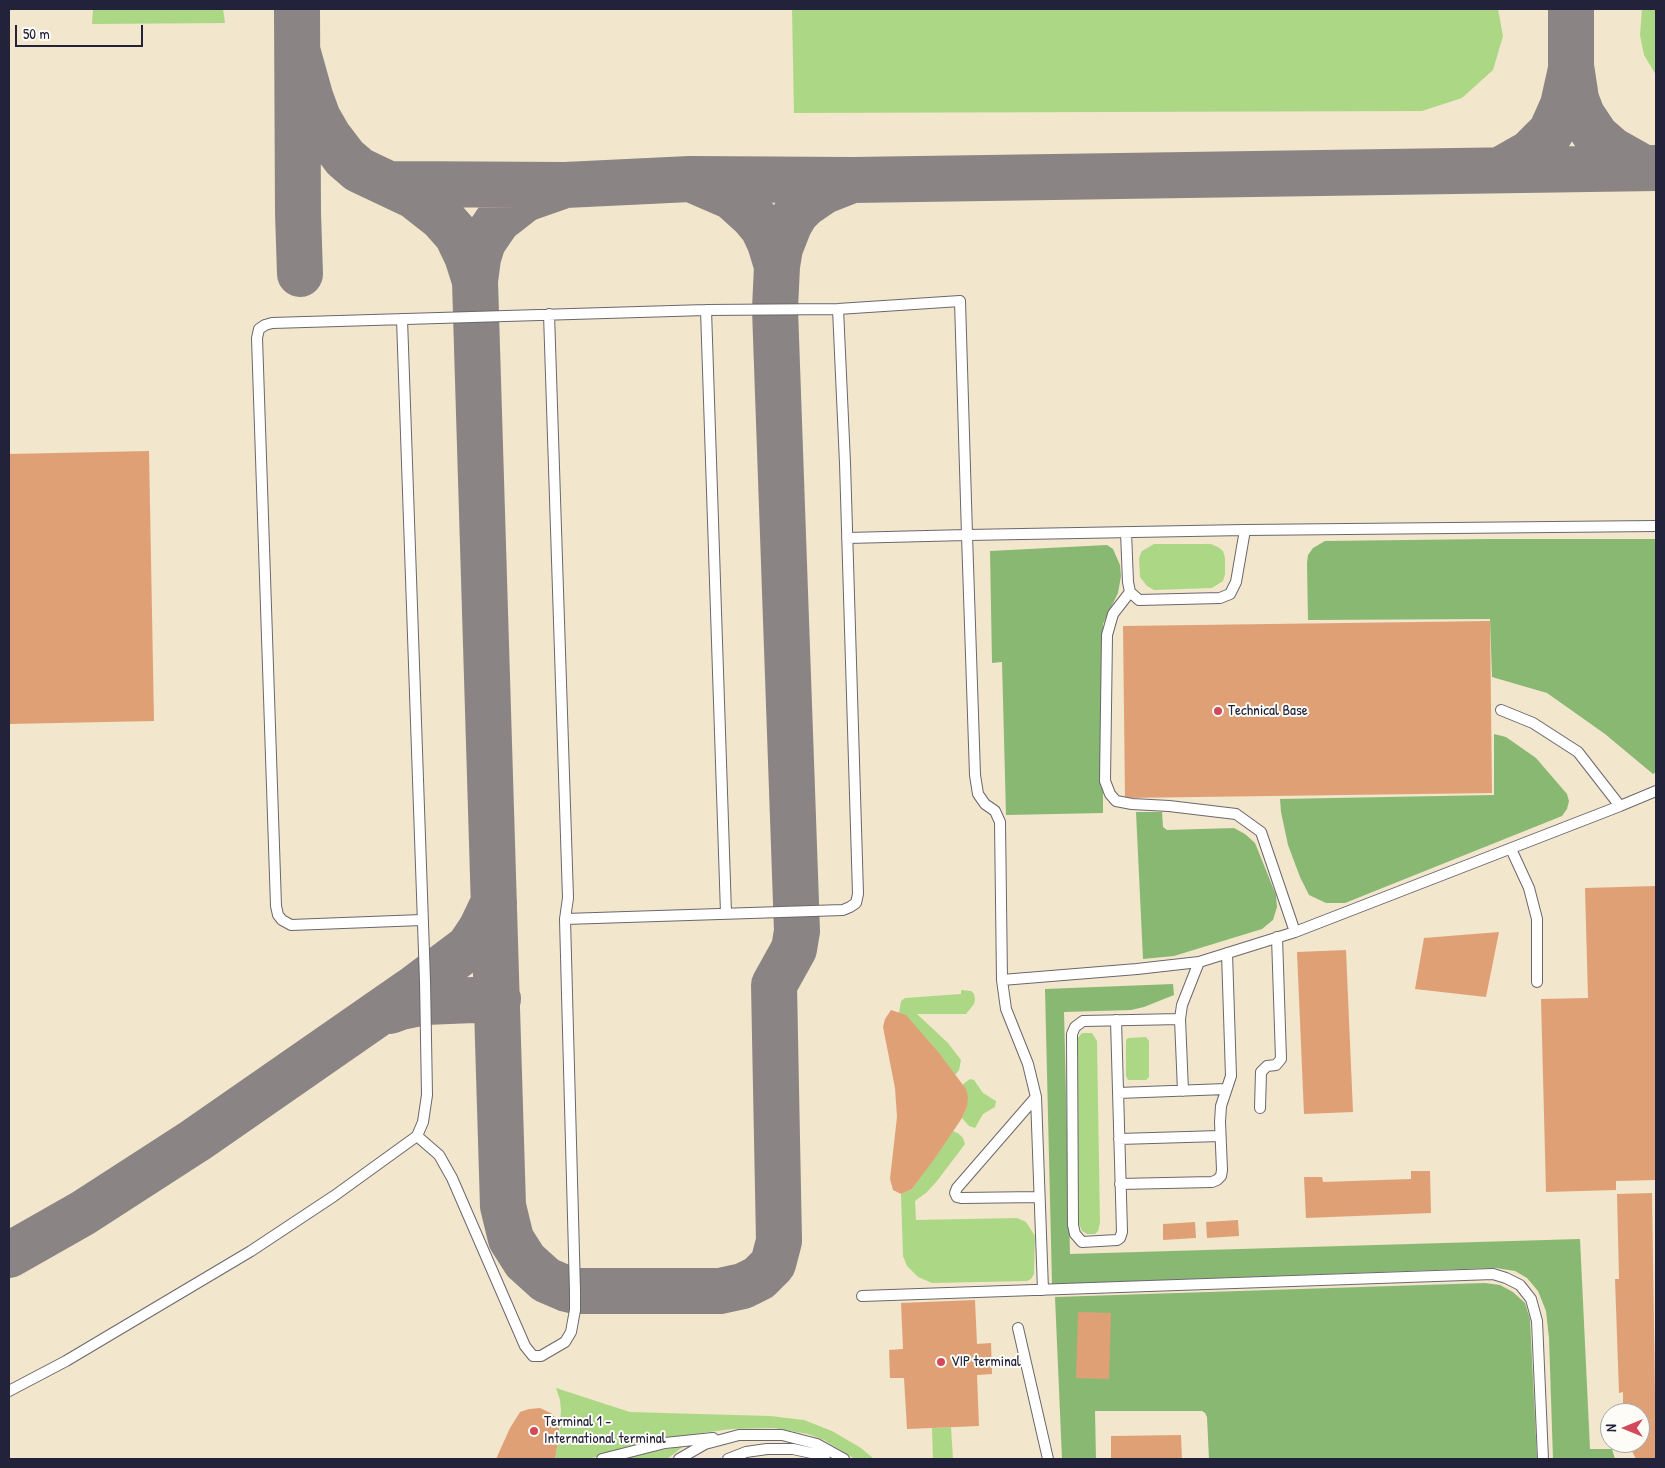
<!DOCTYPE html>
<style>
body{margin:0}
#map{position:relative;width:1665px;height:1468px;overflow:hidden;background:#f2e6cc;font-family:"Patrick Hand",sans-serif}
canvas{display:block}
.frame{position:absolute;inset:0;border:10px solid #22223b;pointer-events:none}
.north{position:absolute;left:1600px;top:1403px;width:50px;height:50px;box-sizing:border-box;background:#fdfcf7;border:1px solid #a5a5ac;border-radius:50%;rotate:270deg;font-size:14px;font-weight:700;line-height:20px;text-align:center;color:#22223b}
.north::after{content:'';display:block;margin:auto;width:18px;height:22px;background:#d1495b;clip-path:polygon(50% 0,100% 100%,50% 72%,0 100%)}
.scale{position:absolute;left:15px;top:25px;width:128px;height:22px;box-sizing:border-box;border:2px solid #22223b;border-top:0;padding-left:6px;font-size:15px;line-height:18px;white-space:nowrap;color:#22223b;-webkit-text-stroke:4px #fdfcf7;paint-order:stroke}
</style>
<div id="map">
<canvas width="1665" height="1468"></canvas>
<div class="frame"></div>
<div class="north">N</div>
<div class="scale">50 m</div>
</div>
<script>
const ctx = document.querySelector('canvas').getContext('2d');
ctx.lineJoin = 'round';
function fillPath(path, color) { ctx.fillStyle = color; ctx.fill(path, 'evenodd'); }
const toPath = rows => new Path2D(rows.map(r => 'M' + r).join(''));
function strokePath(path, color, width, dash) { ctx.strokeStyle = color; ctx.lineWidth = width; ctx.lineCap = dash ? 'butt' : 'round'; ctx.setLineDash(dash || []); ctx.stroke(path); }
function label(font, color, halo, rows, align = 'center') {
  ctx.font = font + ' "Patrick Hand",sans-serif'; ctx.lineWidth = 4; ctx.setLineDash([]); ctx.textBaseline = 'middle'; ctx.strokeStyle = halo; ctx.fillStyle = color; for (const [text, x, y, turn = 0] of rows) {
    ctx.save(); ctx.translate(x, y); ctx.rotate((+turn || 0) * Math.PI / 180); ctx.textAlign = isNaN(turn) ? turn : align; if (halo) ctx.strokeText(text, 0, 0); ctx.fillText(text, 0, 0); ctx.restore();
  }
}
const green = toPath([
 [93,9,223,9,225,23,92,24],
 [792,9,1498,9,1503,36,1493,70,1462,98,1422,111,794,113],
 [1642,9,1656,9,1656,75,1644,55,1640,35],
 [1154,544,1211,544,1218,547,1223,551,1225,558,1225,574,1223,581,1212,588,1154,590,1147,586,1140,577,1139,558,1142,551],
 [961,990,971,991,974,994,975,999,974,1004,966,1014,917,1014,948,1043,961,1060,959,1070,955,1075,899,1013,901,1001,905,998,961,994],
 [1082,1033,1092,1033,1097,1041,1100,1223,1098,1231,1095,1234,1087,1234,1082,1231,1079,1224,1076,1040],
 [1146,1037,1149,1041,1149,1077,1146,1080,1128,1080,1126,1076,1126,1040,1128,1038],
 [970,1079,974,1080,983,1093,996,1101,995,1107,983,1114,975,1128,969,1126,962,1118,967,1107,962,1085],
 [953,1131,959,1134,963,1138,965,1144,937,1181,927,1192,915,1201,916,1220,1017,1218,1026,1222,1035,1236,1034,1274,1031,1279,1027,1281,932,1283,918,1277,907,1266,903,1256,901,1194,912,1189],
 [556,1388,630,1412,770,1416,804,1420,832,1431,861,1448,874,1459,855,1459,824,1440,808,1434,774,1428,731,1429,679,1436,635,1445,589,1459,555,1459,559,1435,561,1410,560,1400],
 [951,1427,953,1459,933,1459,932,1428],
 [684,1446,667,1459,616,1459,622,1457]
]);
const forest = toPath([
 [1489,539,1656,539,1656,772,1653,774,1605,734,1547,693,1492,677,1490,619,1308,620,1307,563,1308,555,1313,548,1325,541],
 [1107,545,1113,549,1120,565,1121,576,1118,593,1103,624,1103,813,1006,815,1002,662,992,663,990,551],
 [1494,734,1506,737,1536,758,1567,794,1569,801,1567,809,1562,816,1345,903,1326,903,1309,895,1300,877,1288,845,1281,812,1280,799,1494,795],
 [1136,812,1162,812,1163,827,1167,830,1234,828,1245,834,1255,843,1276,895,1277,907,1273,920,1262,929,1174,956,1143,959],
 [1173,984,1174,995,1144,1007,1131,1010,1064,1012,1070,1254,1580,1239,1590,1449,1612,1449,1615,1459,1553,1459,1549,1338,1546,1311,1538,1291,1527,1278,1515,1271,1496,1268,1463,1269,1052,1284,1045,989],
 [1485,1283,1500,1285,1513,1292,1525,1303,1530,1319,1537,1459,1209,1459,1207,1417,1205,1413,1202,1411,1095,1411,1096,1459,1062,1459,1055,1297]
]);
const taxiway = toPath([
 [297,9,298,213,300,274],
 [1571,9,1571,66,1576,99,1582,115,1596,136,1612,150,1644,168],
 [298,53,310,96,318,118,329,137,345,158,359,170,414,196,442,218,457,235,467,256,475,281],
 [1500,170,1530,153,1551,132,1563,105,1571,69],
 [695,181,732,197,753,216,763,228,770,243,777,266],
 [389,184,565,185,690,179,852,180,1656,168],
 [565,185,525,199,498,220,483,242,478,258,475,281,503,1206,511,1239,525,1261,546,1280,567,1289,575,1291,720,1291,743,1286,759,1278,773,1264,779,1241,774,985,794,949,797,931,775,309,777,266,780,248,789,225,796,213,805,204,824,191,852,180],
 [390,1011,401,1007,425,1002,498,999],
 [9,1255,83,1213,196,1140,412,990,469,947,481,929,494,902]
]);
const building = toPath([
 [149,451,154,721,9,724,9,454],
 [1490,621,1492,793,1125,798,1123,626],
 [1656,886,1656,1180,1616,1181,1616,1190,1546,1192,1541,999,1588,998,1585,888],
 [1499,932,1486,997,1415,989,1424,938],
 [1346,950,1353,1112,1304,1114,1297,952],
 [891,1010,906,1015,939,1053,966,1089,968,1097,967,1107,962,1118,935,1158,912,1189,901,1194,893,1190,890,1179,897,1117,895,1088,883,1027,885,1019],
 [1411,1171,1430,1171,1431,1213,1306,1218,1304,1177,1322,1177,1323,1182,1411,1179],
 [1652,1193,1656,1459,1636,1459,1628,1443,1640,1443,1640,1413,1620,1413,1619,1410,1623,1409,1623,1392,1619,1393,1615,1279,1619,1279,1617,1194],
 [1238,1220,1239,1236,1207,1238,1206,1222],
 [1195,1222,1196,1238,1163,1240,1163,1224],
 [975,1300,977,1344,991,1343,992,1374,977,1375,979,1426,907,1429,904,1378,890,1378,889,1350,903,1349,901,1303],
 [1078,1312,1111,1313,1109,1379,1076,1378],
 [540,1408,551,1413,559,1422,559,1435,555,1459,496,1459,510,1428,520,1412,529,1409],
 [1181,1435,1182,1459,1111,1459,1111,1436]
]);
const service = toPath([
 [706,310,726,913],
 [1126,532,1128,582,1130,592,1139,600,1220,598,1230,594,1236,582,1245,530],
 [1130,592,1113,614,1107,635,1105,781,1110,794,1116,801,1132,804,1169,806,1236,814,1261,832,1295,932,1199,962,1137,969,1002,980,1000,822,995,811,985,804,978,794,975,775,967,535,1245,530,1656,526],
 [1620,806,1656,791],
 [1511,849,1529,888,1537,919,1537,982],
 [565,919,843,910,850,907,856,903,858,894,845,463,838,309],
 [422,920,291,925,282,920,278,915,276,906,257,338,259,329,265,325,272,323,706,310,838,309,960,301,967,535,847,538],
 [1295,932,1620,806,1578,752,1533,723,1501,710],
 [1002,980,1006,1009,1028,1064,1036,1097,1043,1290],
 [1116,1020,1122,1232,1120,1238,1117,1240,1082,1242,1075,1234,1073,1225,1072,1034,1075,1027,1083,1021,1180,1019],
 [1183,1091,1180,1019,1182,1005,1199,962],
 [1118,1093,1226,1089],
 [1036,1097,957,1188,955,1193,957,1197,961,1198,1039,1197],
 [1260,1108,1261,1072,1267,1066,1276,1065,1281,1059,1277,937],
 [417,1136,439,1155,452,1178,525,1346,533,1356,541,1356,565,1342,571,1332,575,1310,575,1291,565,919,568,898,549,314],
 [1119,1139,1220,1136],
 [1120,1184,1212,1182,1217,1180,1221,1176,1222,1170,1220,1122,1221,1106,1231,1076,1227,953],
 [862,1296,1493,1274,1506,1278,1520,1285,1531,1299,1537,1321,1543,1459],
 [1018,1328,1048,1459],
 [9,1391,66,1361,251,1251,334,1196,417,1136,423,1122,427,1095,425,981,402,319],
 [602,1459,665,1443,713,1438],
 [679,1459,705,1444,739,1435,782,1435,817,1444,844,1459],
 [728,1459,746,1452,767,1449,793,1449,816,1454,825,1459]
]);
const markers = [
 [1218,711,5,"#d1495b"],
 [941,1362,5,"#d1495b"],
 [534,1431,5,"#d1495b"]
];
const poiNames = [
 ["Technical Base",1228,711],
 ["VIP terminal",951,1362],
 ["Terminal 1 -",544,1422],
 ["International terminal",544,1439]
];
fillPath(green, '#acd885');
fillPath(forest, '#89b872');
strokePath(taxiway, '#8a8484', 46);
fillPath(building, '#e0a076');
strokePath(service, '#6b676e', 12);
strokePath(service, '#fff', 10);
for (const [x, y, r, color] of markers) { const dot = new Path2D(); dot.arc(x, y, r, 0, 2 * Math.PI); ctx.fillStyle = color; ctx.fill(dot); strokePath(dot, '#fdfcf7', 2); }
label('15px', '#22223b', '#fdfcf7', poiNames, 'left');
</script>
